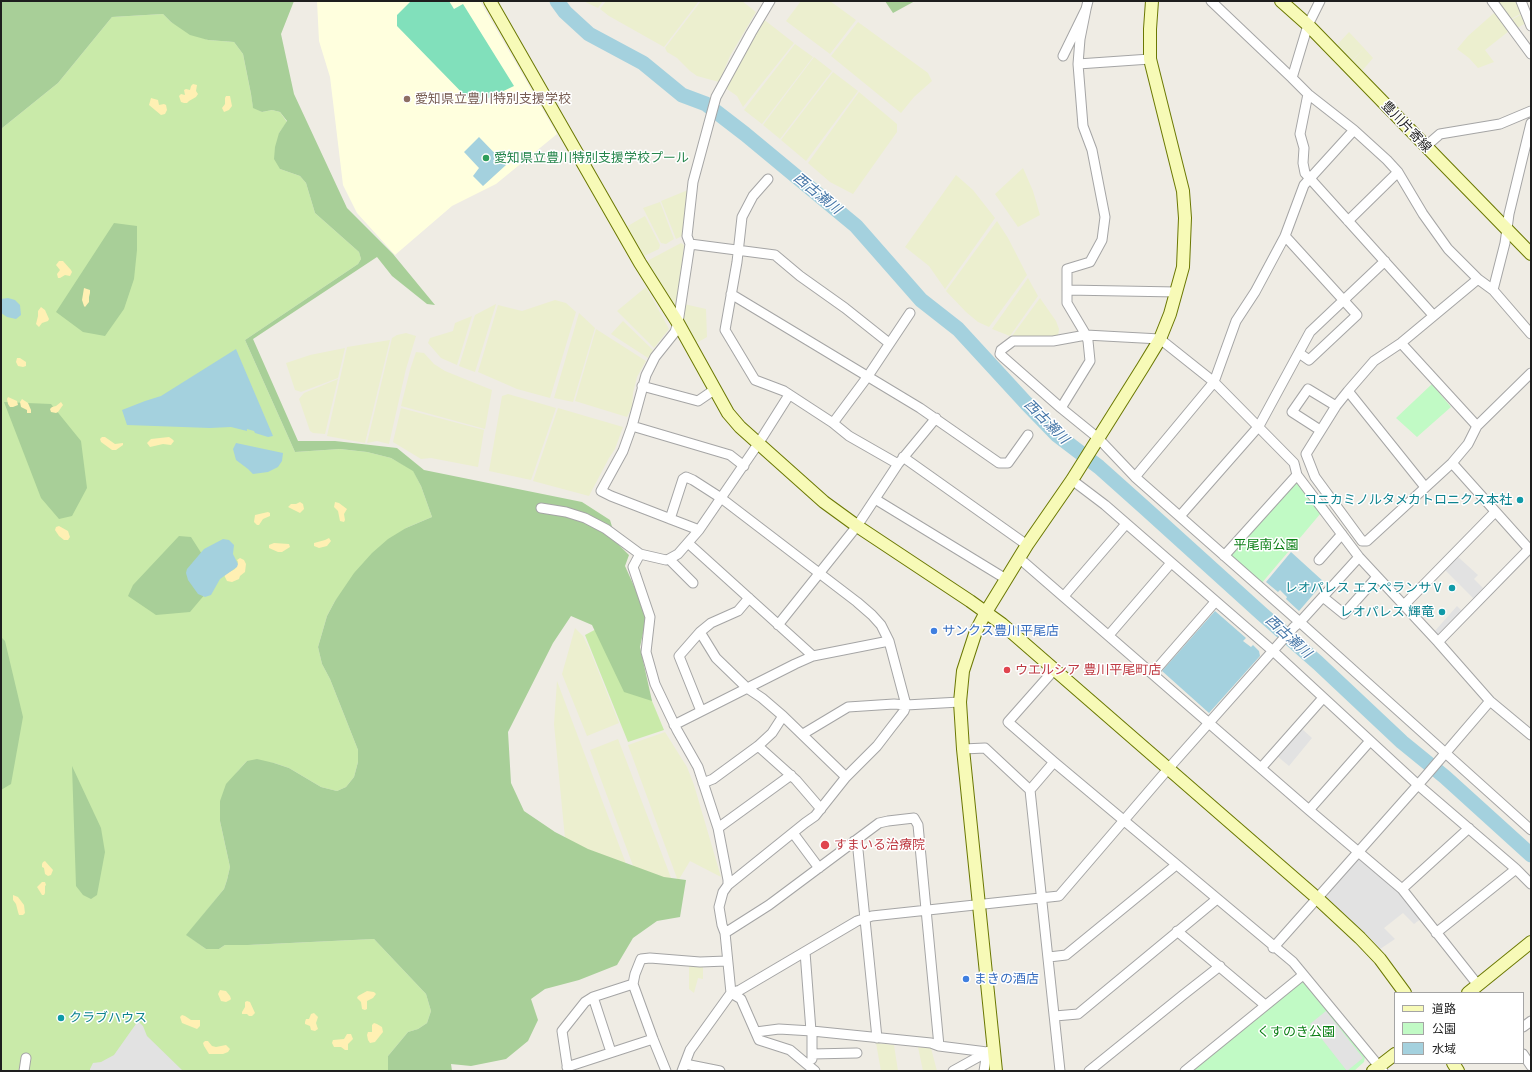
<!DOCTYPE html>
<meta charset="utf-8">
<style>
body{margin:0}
#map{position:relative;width:1532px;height:1072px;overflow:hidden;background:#efece4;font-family:"Space Grotesk","Noto Sans JP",sans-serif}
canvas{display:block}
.frame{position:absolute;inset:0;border:2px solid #1e1e1e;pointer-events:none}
.legend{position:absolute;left:1394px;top:992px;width:130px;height:72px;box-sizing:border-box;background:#fff;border:1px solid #a5a5a5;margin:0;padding:5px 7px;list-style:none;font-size:12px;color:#1e1e1e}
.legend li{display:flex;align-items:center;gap:8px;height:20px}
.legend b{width:20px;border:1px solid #a5a5a5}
</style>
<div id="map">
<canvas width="1532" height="1072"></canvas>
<div class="frame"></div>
<ul class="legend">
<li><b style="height:5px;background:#f7fab7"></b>道路</li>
<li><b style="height:11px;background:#c1fac5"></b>公園</li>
<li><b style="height:11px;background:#a4d1de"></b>水域</li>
</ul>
</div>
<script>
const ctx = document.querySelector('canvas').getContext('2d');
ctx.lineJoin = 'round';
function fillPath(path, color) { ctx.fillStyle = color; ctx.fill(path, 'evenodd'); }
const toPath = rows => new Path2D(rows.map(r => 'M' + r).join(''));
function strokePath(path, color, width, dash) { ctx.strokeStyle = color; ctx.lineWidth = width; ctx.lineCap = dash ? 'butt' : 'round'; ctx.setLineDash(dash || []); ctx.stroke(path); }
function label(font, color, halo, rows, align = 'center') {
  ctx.font = font + ' "Space Grotesk","Noto Sans JP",sans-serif'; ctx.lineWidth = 3; ctx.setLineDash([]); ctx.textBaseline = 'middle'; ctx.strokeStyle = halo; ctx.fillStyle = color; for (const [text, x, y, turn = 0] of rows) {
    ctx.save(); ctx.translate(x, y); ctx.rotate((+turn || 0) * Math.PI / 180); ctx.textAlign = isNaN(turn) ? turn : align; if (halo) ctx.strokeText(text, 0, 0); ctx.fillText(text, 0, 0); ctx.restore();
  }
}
const education = toPath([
 [317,1,480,1,557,134,496,184,452,206,395,255,357,213,343,185,330,77,319,41]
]);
const farmland = toPath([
 [583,1,603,1,598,8],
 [606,1,699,1,664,47,609,16,600,9],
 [701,1,742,1,756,12,730,56,719,82,697,76,690,71,677,58,667,52,665,48],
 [801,1,830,1,856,20,830,54,786,21],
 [1498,1,1517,1,1522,13,1511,19,1497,2],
 [1494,13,1509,31,1485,50,1494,62,1478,68,1469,58,1457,49,1468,36],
 [1522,14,1526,23,1517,28,1511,20],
 [762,18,794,43,743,107,737,96,727,89,729,81],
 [858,22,928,73,932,81,914,97,901,113,831,56],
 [1349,32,1364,48,1351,62,1335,47],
 [795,44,813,57,762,124,744,110],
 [1364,48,1373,58,1361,72,1351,63],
 [814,57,832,71,780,139,763,125],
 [833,72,858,91,806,161,781,140],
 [859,92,897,124,897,132,853,194,830,182,808,163],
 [1023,168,1033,191,1040,215,1018,227,995,194],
 [956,175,973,190,995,218,945,289,929,266,905,247],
 [688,190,684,235,676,239,661,201],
 [660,202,674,239,666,244,661,243,643,208],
 [645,216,660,245,659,249,644,256,626,227],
 [997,221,1008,238,1027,275,989,327,978,322,966,312,946,291],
 [681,243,684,245,678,303,674,307,647,265,649,260],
 [1028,278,1038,296,1010,336,992,329],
 [646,287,669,329,654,348,617,311],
 [1040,298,1056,321,1059,329,1058,336,1012,336],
 [555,300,566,303,576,312,550,398,517,389,478,372,498,305,522,311],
 [496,304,475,372,459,366,475,315],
 [684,304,706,309,707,337,693,345,682,321],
 [579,313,595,328,573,402,554,398],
 [472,316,457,365,441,358,428,343,430,338,453,331,455,323],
 [623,321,653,350,648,358,611,334],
 [596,329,646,361,637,377,633,393,632,407,627,417,575,401],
 [406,333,416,336,406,369,389,444,377,441,367,443,392,338,397,335],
 [390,340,365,443,327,436,347,347],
 [345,348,338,378,301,392,295,390,286,363,310,355],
 [416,352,424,353,434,364,445,371,492,390,485,429,401,406,410,370],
 [338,379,325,434,313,433,310,431,299,399,304,393],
 [508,394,556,408,531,480,489,471,502,396],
 [401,408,484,430,478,467,431,458,421,459,393,442],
 [558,408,623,427,615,449,609,458,589,496,533,481],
 [575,628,583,636,589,648,619,723,587,736,562,674],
 [557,681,628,869,566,849,554,724],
 [665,732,687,767,694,785,721,877,690,861,678,881,628,745],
 [618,739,673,883,635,871,590,750],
 [689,965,703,965,703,979,698,978,694,993,689,989],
 [876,1043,894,1045,898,1071,881,1071],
 [918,1047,931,1048,937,1071,923,1071]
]);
const grass = toPath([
 [163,14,171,22,208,40,234,42,243,54,251,94,253,107,262,112,272,110,280,112,287,122,279,133,280,169,300,176,306,183,315,213,359,252,361,259,358,264,245,340,295,452,340,449,367,452,391,458,413,470,421,486,432,517,406,528,335,601,327,616,318,647,322,664,330,679,358,750,358,762,354,777,346,787,337,791,321,787,289,768,274,763,247,761,237,772,220,821,230,867,227,880,224,889,187,935,206,949,219,949,225,945,248,945,374,939,426,994,431,1011,427,1023,418,1029,408,1032,388,1056,388,1071,1,1071,1,129,58,83,112,17],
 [604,625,647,689,664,730,628,742,585,635]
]);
const forest = toPath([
 [1,1,294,1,281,34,294,94,347,208,393,254,435,305,427,304,392,276,377,257,253,339,298,441,335,441,397,448,424,470,582,502,610,520,617,543,629,555,625,566,647,615,640,647,652,701,624,692,592,625,571,616,553,643,508,732,511,783,524,811,555,832,588,849,664,877,686,880,680,917,657,921,633,938,617,965,579,980,545,989,531,999,538,1020,528,1041,506,1059,471,1066,451,1064,452,1071,388,1071,388,1056,408,1032,418,1029,427,1023,431,1011,426,994,374,939,248,945,225,945,219,949,206,949,186,935,224,889,227,880,230,867,220,821,220,801,226,784,247,761,257,759,274,763,289,768,321,787,337,791,346,787,354,777,358,762,358,750,330,679,322,664,318,647,327,616,335,601,354,573,372,553,388,539,406,528,432,517,421,486,413,471,391,458,367,452,340,449,295,452,245,340,358,264,361,259,359,252,315,213,306,183,300,176,280,169,274,159,275,147,279,133,287,121,280,112,272,110,262,112,253,108,251,94,243,54,234,42,208,40,190,35,171,22,163,14,112,17,58,83,1,129],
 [885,1,915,1,893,13],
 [114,223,137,226,137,250,134,279,124,309,105,336,83,332,56,312],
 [4,402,51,404,81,441,87,488,72,516,59,519,41,498],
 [179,536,191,537,207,562,206,593,190,612,156,615,128,596,133,585],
 [1,637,5,641,23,717,11,784,1,790],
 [72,766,101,828,105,852,97,895,91,899,83,895,76,886]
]);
const sand = toPath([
 [193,84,197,85,196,91,198,94,196,97,189,101,187,103,184,103,181,102,179,96,181,94,185,95,184,90,186,89,190,90,191,86],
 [226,96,230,96,232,106,229,110,224,112,222,108,225,104,225,98],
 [151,98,158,100,159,105,164,104,166,105,167,110,165,114,161,115,149,105],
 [59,261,63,261,71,270,72,272,70,276,65,275,60,278,58,278,57,274,60,270,56,265],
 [84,288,90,290,90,293,89,297,89,302,85,307,84,306,82,300],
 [41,307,45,310,49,319,48,321,42,323,39,327,36,324,38,316,38,311],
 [17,358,20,358,26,362,26,366,23,367,18,366,16,362],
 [8,397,17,401,18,405,13,407,10,407,8,404,7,399],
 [22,399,28,403,31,410,31,413,27,413,27,410,21,407,20,402],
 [61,402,63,405,58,412,56,413,51,412,50,409,52,407,56,406],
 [102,437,105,437,115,444,123,443,123,445,116,450,112,450,101,442,100,439],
 [169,437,172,439,174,441,171,445,163,444,150,447,147,443,151,439],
 [300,502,303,504,304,509,300,513,288,507,291,504,296,504],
 [335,502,339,503,347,509,344,514,345,520,344,522,340,521,338,511,334,507],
 [268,512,270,513,270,516,263,519,259,525,257,525,254,522,255,515],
 [59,526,68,531,70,537,68,540,64,540,59,536,55,530,56,527],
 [329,538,331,541,327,546,319,548,314,546,314,543,325,540],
 [274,543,289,544,290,547,282,552,278,552,269,548,269,545],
 [240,558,244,560,246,564,245,572,240,576,239,579,232,582,227,581,224,575,235,569,238,562,237,560],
 [45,861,53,870,51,875,48,876,45,874,44,868,42,867,42,864,43,862],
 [42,882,45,882,46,885,45,886,45,893,44,895,42,895,37,887],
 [13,895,18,897,24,905,25,913,23,915,19,915,18,912,16,904,13,900],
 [220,990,226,991,230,996,231,999,230,1000,226,1002,221,1001,218,994],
 [367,991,374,992,376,994,373,998,367,1001,367,1009,365,1010,362,1009,361,1002,357,998,358,996],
 [247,1001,250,1002,255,1013,252,1016,249,1016,247,1014,242,1014,242,1012,245,1007,245,1002],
 [314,1013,318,1017,316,1023,318,1029,315,1031,311,1030,310,1026,305,1024,305,1022,306,1019,309,1019,311,1014],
 [182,1015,185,1016,191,1020,200,1020,200,1026,197,1029,182,1023,180,1017],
 [374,1023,377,1024,382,1027,383,1032,375,1042,370,1043,368,1040,367,1035,368,1032,372,1032,372,1025],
 [347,1034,351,1034,353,1039,348,1044,348,1050,345,1050,341,1047,334,1047,332,1043,333,1040,344,1039],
 [205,1041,208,1041,212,1046,216,1047,226,1045,230,1049,228,1052,223,1054,209,1054,204,1046,203,1043]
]);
const park = toPath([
 [1432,384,1451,407,1417,437,1396,418],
 [1296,479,1321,513,1261,584,1228,556],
 [1303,979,1365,1057,1364,1062,1354,1071,1183,1071]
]);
const pitch = toPath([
 [411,1,449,1,454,9,463,4,514,86,474,105,397,26,397,15]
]);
const parking = toPath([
 [1457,556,1478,575,1474,579,1483,588,1474,599,1444,569],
 [1457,606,1462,611,1440,634,1436,634,1434,632],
 [1301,728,1312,738,1289,766,1277,756],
 [1356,859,1360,859,1398,890,1422,918,1414,924,1403,913,1384,928,1395,939,1380,949,1368,936,1327,901,1326,896],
 [1326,1011,1363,1058,1347,1071,1310,1024],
 [138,1021,143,1026,147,1036,183,1071,90,1071,90,1069,93,1063,101,1062,114,1055]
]);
const water = toPath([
 [479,137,506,165,483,186,473,176,479,168,464,152],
 [8,298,15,300,20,305,21,315,16,319,7,317,1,313,1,299],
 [236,349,273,436,268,437,255,433,254,431,247,429,247,431,231,427,210,428,127,425,122,410,145,401,161,396],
 [236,443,283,453,282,461,278,467,268,472,253,474,248,469,236,460,233,449],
 [223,539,229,540,234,545,233,554,238,564,237,567,220,579,211,595,205,597,198,594,188,580,186,573,187,569,204,549],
 [1291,552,1324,582,1299,611,1286,599,1287,597,1280,590,1278,592,1266,582],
 [1215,611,1246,638,1243,641,1251,647,1253,645,1259,651,1260,656,1209,713,1162,671]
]);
const river = toPath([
 [557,1,565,12,589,34,643,63,682,95,706,104,745,134,856,226,921,300,958,329,1026,403,1057,435,1099,467,1146,509,1262,614,1318,663,1402,742,1445,777,1531,855]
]);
const street = toPath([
 [1211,1,1292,78,1308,94,1354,130,1387,160,1398,172,1423,214,1448,249,1478,279,1493,290,1531,334],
 [1492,1,1531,54],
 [1521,1,1531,26],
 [1063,56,1086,9,1088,1],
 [1078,64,1150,59],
 [1292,78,1308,25,1320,1],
 [1308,94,1300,134,1304,148,1303,163,1305,173,1433,315],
 [1425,147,1440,134,1500,124,1531,111],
 [768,179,753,196,742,217,737,262,725,330,755,380,784,391,833,423,849,436,898,464],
 [1348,221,1398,172],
 [1285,236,1357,315,1309,360,1299,353],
 [690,244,775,255,800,276,845,308,889,343],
 [1478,279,1401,343,1374,361,1348,391,1336,406,1306,454,1315,477,1362,541,1367,541,1452,463,1468,444,1477,426,1531,373],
 [1067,290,1177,292],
 [1493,290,1505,243,1509,214,1531,123],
 [731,294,920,408,999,463,1008,463,1028,435],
 [1401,343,1477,426],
 [642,386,698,401,714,390],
 [1348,391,1425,487],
 [1061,408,1090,361,1088,341,1086,335,1067,303,1067,269,1090,262,1102,240,1105,217,1092,150,1083,126,1078,64,1080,39,1086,9],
 [833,423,868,376,910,313],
 [632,426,623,451,601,491,611,496,699,530],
 [1320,430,1292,412,1308,389,1336,406],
 [903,457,1027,545],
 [744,466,730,455,632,426,646,375,655,357,675,332,678,323,690,244,687,236,693,182,716,97,751,33,770,1],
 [1135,477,1214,382,1236,321,1255,292,1285,236,1304,185,1354,130],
 [1072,480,1105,505,1273,651,1417,784,1516,869,1531,884],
 [875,499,1006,579],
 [541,508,566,512,585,518,606,529,640,554,666,560,669,559,678,554,699,530,758,444,789,395],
 [1180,516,1259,426,1310,332,1385,261],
 [670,519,683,479,686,477,693,480,721,498,857,602,872,615,881,625,889,641,906,705,894,704,848,707,803,734],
 [688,543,813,656],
 [640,554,633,567,650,617,646,652,655,684,677,730,698,767,718,828,728,880,728,885,723,892,719,907,722,925,725,933,731,993],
 [1224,556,1297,475],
 [1019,558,1309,810,1402,889,1478,985],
 [669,559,693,583],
 [1319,560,1342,534],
 [1064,596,1126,524],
 [1323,597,1344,614,1377,577],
 [1403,606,1495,512],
 [778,625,857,526,898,464,936,418],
 [700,632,716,658,747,688,762,698,783,716,846,777],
 [1109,635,1171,563],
 [1438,642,1529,549,1452,463],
 [1054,670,1008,722,1054,762,1293,962,1383,1071],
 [1153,673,1215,602],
 [701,711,679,656,700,632,711,623,738,611,749,598],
 [674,725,795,664,813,656,889,641],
 [1531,735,1490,701,1438,642,1359,557,1297,475,1294,463,1214,382,1160,339,1086,335,1053,341,1013,341,1001,350,1000,354,1003,357,1061,408,1098,438,1135,477,1303,625,1531,830],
 [758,746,796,780,821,809],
 [963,749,985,748,1030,790,1060,1071],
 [1261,768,1323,698],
 [703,783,713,779,758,746,772,733,783,716],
 [1030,790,1054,762],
 [1309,810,1370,741],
 [718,828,791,775],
 [793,833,819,868],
 [854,841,858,850,877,1038],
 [728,885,805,823,815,816,846,777,877,746,890,729,904,711,906,705,960,702],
 [1402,889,1469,828],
 [1177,931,1265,1005],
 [725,933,769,905,879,823,888,821,914,818,918,825,939,1046,931,1043,812,1031,779,1029,756,1032],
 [1436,933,1516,869],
 [1273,948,1424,778,1490,701],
 [805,952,811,1031],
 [1049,957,1066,955,1176,865],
 [633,984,653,1039,666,1071],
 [731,993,741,999,759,1040,790,1050,815,1071],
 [593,997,611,1052],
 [1055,1016,1078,1014,1217,899],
 [1523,1027,1531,1021],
 [939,1046,987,1052,984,1071],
 [812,1054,857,1053],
 [1523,1054,1531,1066],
 [812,1059,812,1031],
 [685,1064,720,1071],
 [567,1067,653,1039],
 [24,1071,26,1058],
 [568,1071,562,1031,585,1002,593,997,633,984,635,974,641,959,650,958,700,962,727,961],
 [682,1071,690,1050,731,993,740,990,857,921,872,916,1059,896,1168,769,1294,627,1300,622,1359,557],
 [953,1071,989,1051],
 [1089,1071,1183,995,1220,966],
 [1185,1071,1303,975]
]);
const secondary = toPath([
 [490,1,640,263,678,323,728,413,740,427,824,502,857,526,970,601,1002,624,1317,898,1360,938,1380,959,1405,993],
 [1281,1,1308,25,1531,254],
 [1468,993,1531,942],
 [1453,1063,1458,1071],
 [996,1071,963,749,960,702,963,671,976,631,986,612,1027,545,1072,480,1143,367,1160,339,1170,314,1183,267,1185,218,1183,191,1150,59,1150,29,1152,1],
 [1373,1071,1395,1054]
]);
const markers = [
 [407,99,4,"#8d6e63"],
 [486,158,4,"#2e9e5b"],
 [1520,500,4,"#0f9aa8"],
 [1452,588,4,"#0f9aa8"],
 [1442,612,4,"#0f9aa8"],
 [934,631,4,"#3f7fe0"],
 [1007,670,4,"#e0444e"],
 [825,845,5,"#e0444e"],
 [966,979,4,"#3f7fe0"],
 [61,1018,4,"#0f9aa8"]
];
const educationNames = [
 ["愛知県立豊川特別支援学校",415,99]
];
const streetNames = [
 ["豊川片寄線",1406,127,46]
];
const leisureNames = [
 ["愛知県立豊川特別支援学校プール",494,158]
];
const cultureNames = [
 ["コニカミノルタメカトロニクス本社",1512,500],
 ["レオパレス エスペランサⅤ",1444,588],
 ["レオパレス 輝竜",1434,612],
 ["クラブハウス",69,1018,"left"]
];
const parkNames = [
 ["平尾南公園",1266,545],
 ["くすのき公園",1296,1032]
];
const shopNames = [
 ["サンクス豊川平尾店",942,631],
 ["まきの酒店",974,979]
];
const healthNames = [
 ["ウエルシア 豊川平尾町店",1015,670],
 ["すまいる治療院",834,845]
];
const waterNames = [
 ["西古瀬川",817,194,39],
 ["西古瀬川",1046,422,45],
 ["西古瀬川",1288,637,42]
];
fillPath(education, '#ffffde');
fillPath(farmland, '#ecefcf');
fillPath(grass, '#c9eaa9');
fillPath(forest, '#a8cf98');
fillPath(sand, '#fff0b3');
fillPath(park, '#c1fac5');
fillPath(pitch, '#81e0bb');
fillPath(parking, '#e2e2e2');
fillPath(water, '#a4d1de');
strokePath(river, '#a4d1de', 15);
strokePath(street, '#a5a5a5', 11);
strokePath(secondary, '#6b7803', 14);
strokePath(street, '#fff', 9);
strokePath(secondary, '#f7fab7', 12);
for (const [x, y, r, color] of markers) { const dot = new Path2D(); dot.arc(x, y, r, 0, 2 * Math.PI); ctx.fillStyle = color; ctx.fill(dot); strokePath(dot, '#fff', 1.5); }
label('13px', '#785e54', '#fff', educationNames, 'left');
label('13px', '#1e1e1e', '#fff', streetNames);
label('13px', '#27864d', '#fff', leisureNames, 'left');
label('13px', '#0d838f', '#fff', cultureNames, 'right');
label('13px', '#0a7f14', '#fff', parkNames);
label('13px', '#366cbe', '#fff', shopNames, 'left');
label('13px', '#be3a42', '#fff', healthNames, 'left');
label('italic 14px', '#4677a8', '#fff', waterNames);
</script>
